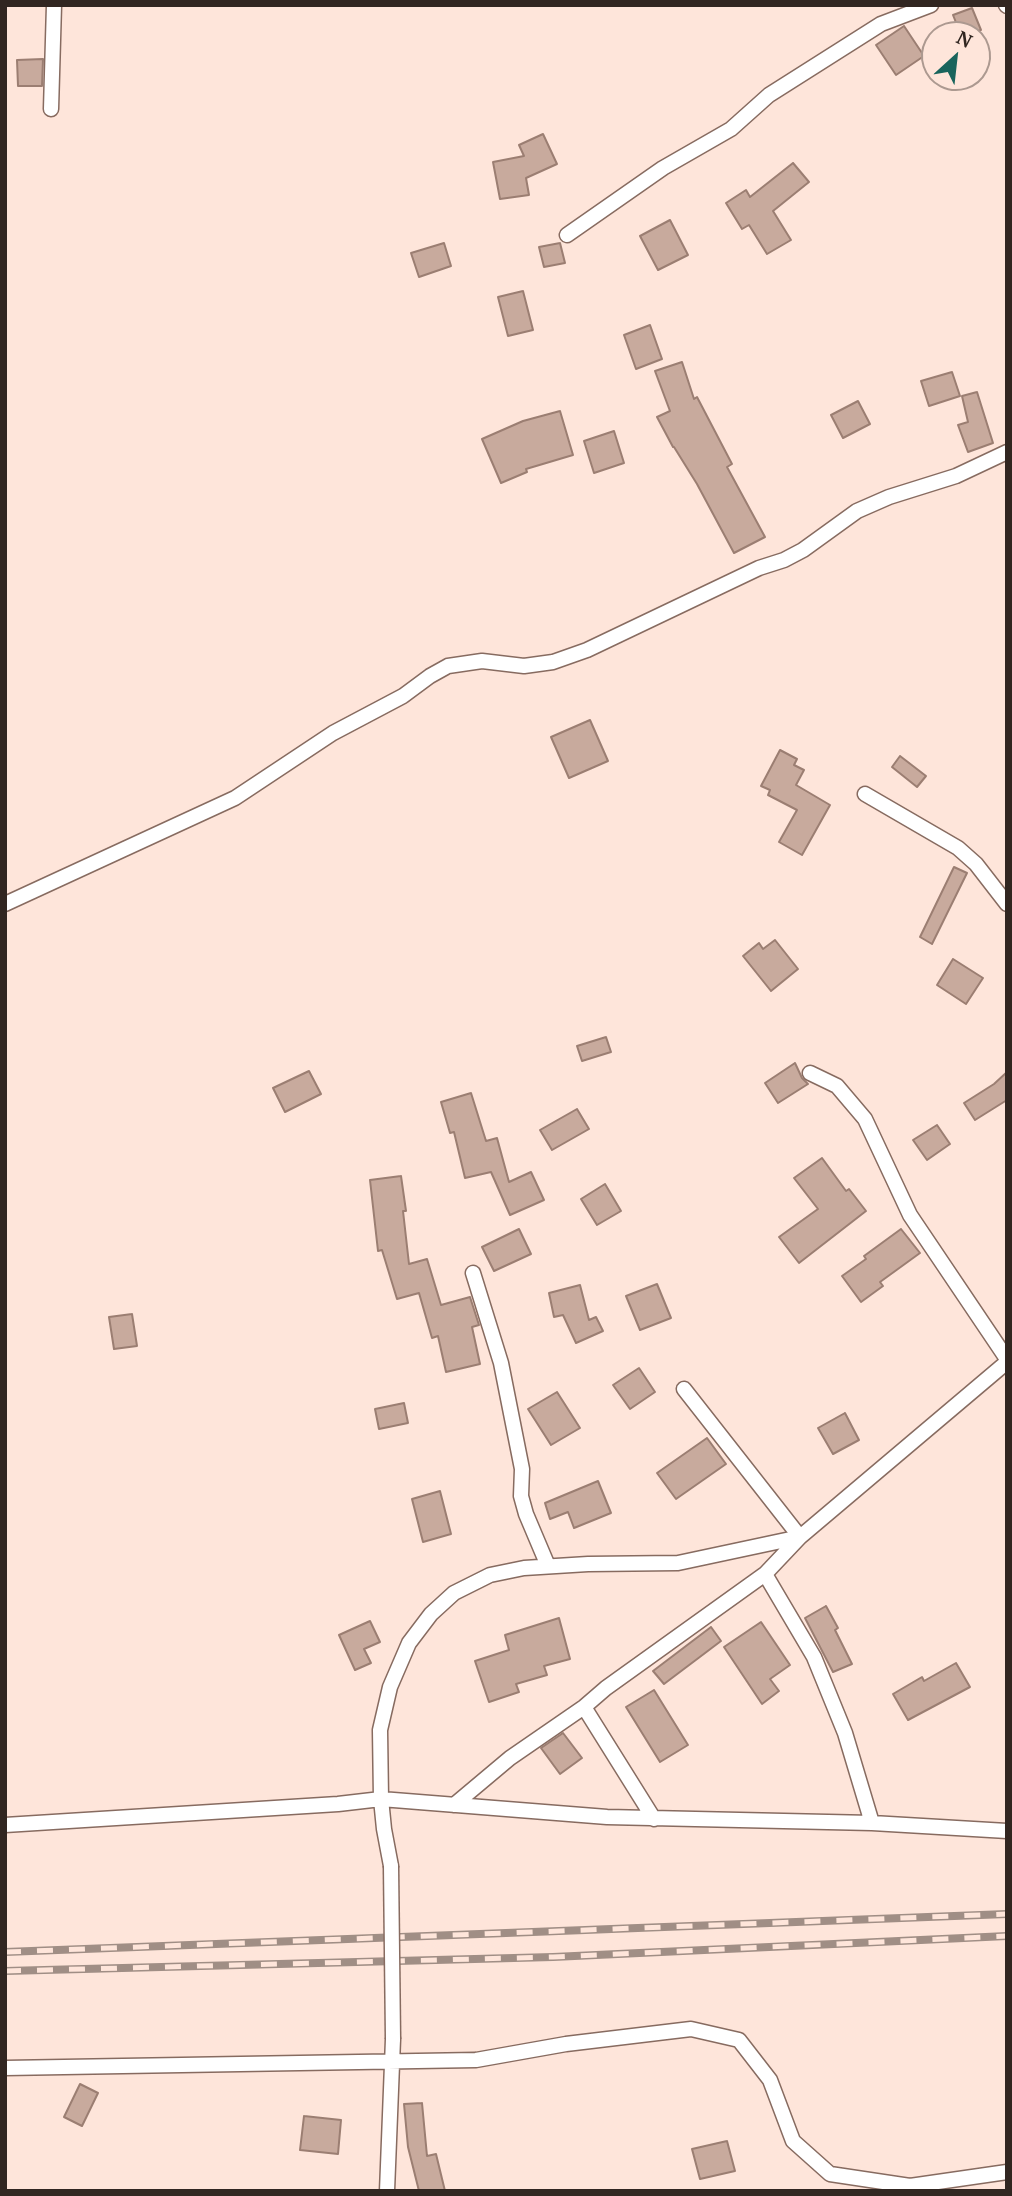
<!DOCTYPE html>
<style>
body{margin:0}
#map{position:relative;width:1012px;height:2196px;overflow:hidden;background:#fee5da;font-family:"PT Serif",serif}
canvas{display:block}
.frame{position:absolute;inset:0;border:7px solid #312621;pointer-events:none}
.north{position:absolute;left:921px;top:21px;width:70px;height:70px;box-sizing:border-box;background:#fee5da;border:2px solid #ac9990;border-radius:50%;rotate:27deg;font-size:19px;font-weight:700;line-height:28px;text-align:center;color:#312621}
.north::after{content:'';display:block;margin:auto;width:24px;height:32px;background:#19645c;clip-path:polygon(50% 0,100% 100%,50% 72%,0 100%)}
</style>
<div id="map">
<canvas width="1012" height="2196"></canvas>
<div class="frame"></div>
<div class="north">N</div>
</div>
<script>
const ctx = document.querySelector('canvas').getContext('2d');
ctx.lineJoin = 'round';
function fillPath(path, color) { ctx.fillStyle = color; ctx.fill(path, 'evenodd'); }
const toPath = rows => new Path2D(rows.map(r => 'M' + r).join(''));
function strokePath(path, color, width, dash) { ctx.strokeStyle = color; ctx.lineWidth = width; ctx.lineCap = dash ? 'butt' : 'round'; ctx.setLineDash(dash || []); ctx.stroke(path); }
const building = toPath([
 [972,8,981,30,967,35,961,35,953,15,972,8],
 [904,26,924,56,896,75,876,45,904,26],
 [43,59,42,86,18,86,17,60,43,59],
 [543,134,557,164,526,178,529,195,500,199,493,162,524,156,519,145,543,134],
 [793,163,809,182,773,211,791,240,767,254,749,225,742,229,726,203,746,190,750,197,793,163],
 [670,220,688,255,658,270,640,236,670,220],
 [444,243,451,266,419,277,411,253,444,243],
 [560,243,565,263,544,267,539,247,560,243],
 [523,291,533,330,508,336,498,297,523,291],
 [650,325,662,359,636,369,624,335,650,325],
 [682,362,694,399,697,397,732,464,727,467,765,537,734,553,697,484,674,447,673,447,657,417,670,411,655,371,682,362],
 [952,372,960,396,929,406,921,381,952,372],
 [977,392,993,443,968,452,958,425,968,422,962,396,977,392],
 [858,401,870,424,843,438,831,415,858,401],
 [560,411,573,455,526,469,527,472,501,483,482,439,523,421,560,411],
 [614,431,624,463,594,473,584,441,614,431],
 [590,720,608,761,569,778,551,737,590,720],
 [780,750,797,759,794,765,804,770,796,785,830,805,802,855,779,842,797,810,768,795,770,790,761,786,780,750],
 [900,756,926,776,917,787,892,767,900,756],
 [954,867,967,873,932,944,920,937,954,867],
 [775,940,798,969,771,991,743,956,759,943,763,949,775,940],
 [953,959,983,978,966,1004,937,985,953,959],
 [606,1037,611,1052,582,1061,577,1046,606,1037],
 [795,1063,802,1078,808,1084,778,1103,765,1083,795,1063],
 [309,1071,321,1094,285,1112,273,1088,309,1071],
 [1007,1072,1007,1100,975,1120,964,1103,994,1084,1007,1072],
 [471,1093,486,1141,497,1138,509,1182,531,1172,544,1200,510,1215,491,1172,465,1178,454,1132,450,1133,441,1102,471,1093],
 [577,1109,589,1129,552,1150,540,1130,577,1109],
 [937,1125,950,1144,927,1160,913,1140,937,1125],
 [822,1158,846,1191,849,1189,866,1211,799,1263,779,1237,818,1209,794,1178,822,1158],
 [401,1176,406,1211,403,1211,409,1264,427,1259,441,1305,470,1297,479,1325,472,1327,480,1364,446,1372,438,1336,432,1338,419,1293,397,1299,382,1250,378,1251,370,1180,401,1176],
 [605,1184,621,1211,597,1225,581,1199,605,1184],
 [519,1229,531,1254,494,1271,482,1247,519,1229],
 [901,1229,920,1253,880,1282,883,1286,861,1302,842,1276,866,1259,864,1256,901,1229],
 [657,1284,671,1318,640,1330,626,1296,657,1284],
 [580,1285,589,1320,596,1317,603,1331,576,1343,563,1315,554,1317,549,1293,580,1285],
 [132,1314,137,1346,114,1349,109,1317,132,1314],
 [639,1368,655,1392,630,1409,613,1385,639,1368],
 [557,1392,580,1428,551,1445,528,1409,557,1392],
 [404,1403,408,1423,379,1429,375,1409,404,1403],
 [845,1413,859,1440,833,1454,818,1428,845,1413],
 [707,1438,726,1464,676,1499,657,1473,707,1438],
 [598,1481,611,1513,574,1528,568,1512,550,1519,545,1503,598,1481],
 [440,1491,451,1534,423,1542,412,1499,440,1491],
 [826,1606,838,1628,835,1630,852,1664,833,1672,805,1618,826,1606],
 [559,1618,570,1659,544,1666,547,1675,516,1684,519,1692,489,1702,475,1661,509,1650,505,1635,559,1618],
 [370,1621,380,1642,364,1649,371,1663,355,1670,339,1635,370,1621],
 [761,1622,790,1665,770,1679,779,1691,762,1704,724,1647,761,1622],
 [711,1627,721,1641,664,1684,653,1671,711,1627],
 [956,1663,970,1687,908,1720,893,1694,922,1677,924,1681,956,1663],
 [654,1690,688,1745,660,1762,626,1707,654,1690],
 [563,1733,582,1758,560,1774,541,1748,563,1733],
 [80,2084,98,2093,82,2126,64,2117,80,2084],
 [422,2103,427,2156,436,2154,445,2191,419,2191,408,2147,404,2104,422,2103],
 [304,2116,341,2120,338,2154,300,2150,304,2116],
 [727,2141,735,2171,700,2179,692,2149,727,2141]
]);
const street = toPath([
 [1006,5,1007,6],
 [51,109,54,5],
 [567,235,663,168,731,129,769,95,881,24,931,5],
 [865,794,958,848,976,864,1007,904],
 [5,904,235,798,333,733,403,696,430,676,448,666,482,661,524,666,553,662,587,650,759,568,784,560,803,550,857,511,889,497,956,476,1007,452],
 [810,1073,837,1086,865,1119,910,1215,1007,1359],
 [473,1273,501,1363,522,1469,521,1496,526,1514,548,1566],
 [765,1574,814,1657,845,1733,872,1823],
 [584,1707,654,1819],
 [454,1805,510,1758,584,1707,606,1688,765,1574,800,1537,1007,1362],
 [5,1825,338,1804,381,1799,607,1817,872,1823,1007,1831],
 [391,1866,384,1829,381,1799,380,1730,390,1687,409,1643,431,1614,454,1593,490,1575,524,1568,588,1564,678,1563,800,1537,684,1389],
 [5,2068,476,2060,566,2044,691,2029,739,2040,770,2080,793,2141,830,2174,910,2186,1007,2172],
 [387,2191,393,2039]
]);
const rail = toPath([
 [5,1952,1007,1914],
 [5,1971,553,1957,1007,1936]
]);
const streetBridge = toPath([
 [391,1866,393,2039]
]);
fillPath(building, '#c8aa9d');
strokePath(building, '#9b7e72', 2);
strokePath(street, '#876b60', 17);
strokePath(street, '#fff', 14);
strokePath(rail, '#a08e85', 8);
strokePath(rail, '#fee5da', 5, [16]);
strokePath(streetBridge, '#876b60', 17, []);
strokePath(streetBridge, '#fff', 14);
</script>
